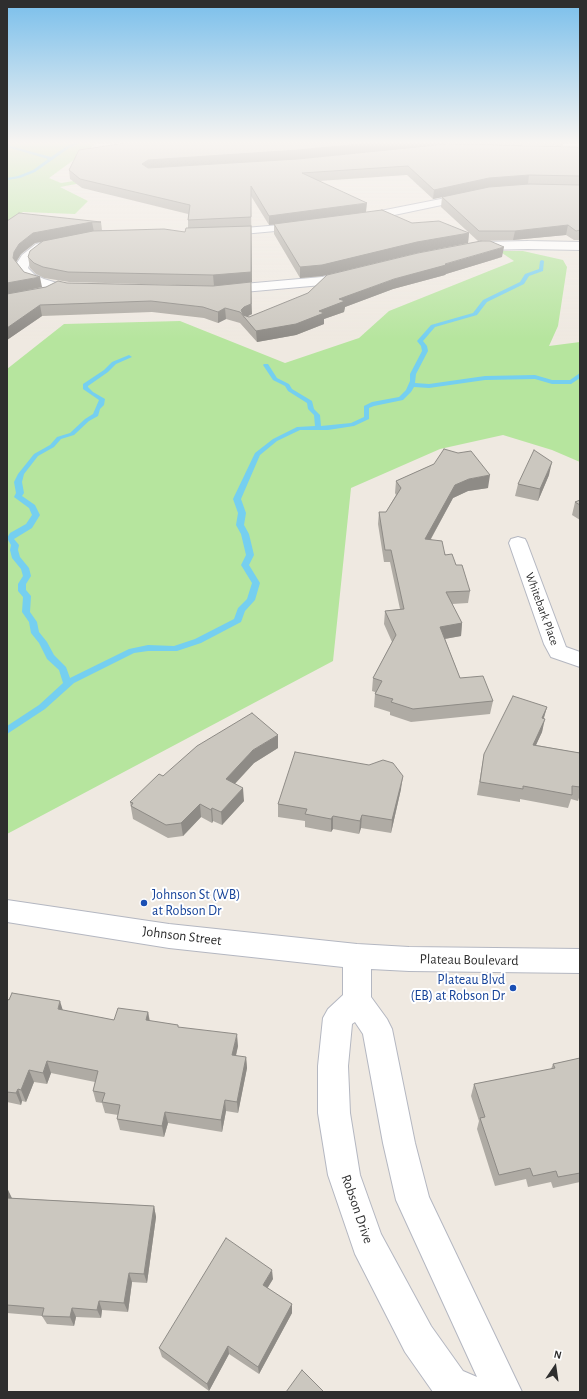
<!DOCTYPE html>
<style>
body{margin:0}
#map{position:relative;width:587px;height:1399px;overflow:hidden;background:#efe9e1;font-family:"Alegreya Sans",sans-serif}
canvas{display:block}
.frame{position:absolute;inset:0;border:8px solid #2e2e2e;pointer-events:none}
.north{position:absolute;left:535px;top:1347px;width:40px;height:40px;-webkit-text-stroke:3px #fff;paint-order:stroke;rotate:13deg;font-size:11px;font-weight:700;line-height:16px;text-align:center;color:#2e2e2e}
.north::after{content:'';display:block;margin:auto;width:14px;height:18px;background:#2e2e2e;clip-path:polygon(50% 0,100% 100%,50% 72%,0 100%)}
</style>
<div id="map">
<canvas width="587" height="1399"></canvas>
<div class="frame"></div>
<div class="north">N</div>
</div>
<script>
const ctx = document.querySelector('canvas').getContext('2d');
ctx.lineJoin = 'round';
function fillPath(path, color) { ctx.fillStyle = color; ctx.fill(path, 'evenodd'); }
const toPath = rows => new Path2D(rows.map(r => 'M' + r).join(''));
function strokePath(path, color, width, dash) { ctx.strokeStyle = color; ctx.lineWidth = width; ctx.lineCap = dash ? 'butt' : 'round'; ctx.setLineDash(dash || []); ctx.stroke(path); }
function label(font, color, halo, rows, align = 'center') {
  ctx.font = font + ' "Alegreya Sans",sans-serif'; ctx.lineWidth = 4; ctx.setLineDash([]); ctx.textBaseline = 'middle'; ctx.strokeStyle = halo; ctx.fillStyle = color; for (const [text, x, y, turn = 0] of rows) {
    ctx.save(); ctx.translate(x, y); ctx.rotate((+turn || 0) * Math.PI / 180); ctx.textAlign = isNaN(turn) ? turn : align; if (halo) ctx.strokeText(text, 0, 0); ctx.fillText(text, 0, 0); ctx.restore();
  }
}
const green = toPath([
 [7,143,104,143,97,143,49,178,61,183,117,174,119,176,60,187,88,201,75,214,23,212,7,222],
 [499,251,523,251,563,260,567,267,558,326,549,346,580,342,580,462,552,450,503,435,440,449,351,488,333,661,7,834,7,369,64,324,180,321,285,363,359,338,389,311,514,261]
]);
const stream = toPath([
 [75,143,80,143,69,148,35,172,20,178,7,180,7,178,18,176,33,170,48,159,7,147,7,145,51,157,67,146,75,143],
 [542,260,544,261,543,271,529,276,524,284,487,302,477,315,435,327,423,341,427,346,428,351,416,374,415,383,429,384,485,376,535,375,552,380,570,380,580,373,580,378,571,384,552,384,535,379,485,380,429,388,414,387,411,392,403,400,374,406,369,408,369,419,354,426,328,430,300,430,277,441,260,455,241,499,246,513,244,525,249,534,254,555,249,565,260,583,255,600,245,611,241,622,201,643,177,651,148,651,134,653,74,683,45,709,7,734,7,726,39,705,63,683,59,670,47,659,39,643,31,633,29,622,22,612,23,597,18,591,18,584,23,576,21,569,12,558,10,550,11,545,7,538,10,533,26,524,32,515,29,508,14,497,16,493,14,482,18,474,34,454,50,445,57,437,70,433,85,419,93,414,99,400,83,389,83,384,104,370,112,362,129,355,132,357,116,364,108,372,88,386,88,387,93,392,105,399,104,405,100,409,98,416,89,421,74,435,61,439,54,447,38,456,24,474,22,482,24,493,22,496,35,505,40,515,32,528,14,539,19,545,18,550,20,557,29,568,31,576,26,584,26,590,31,596,30,612,37,622,39,632,47,642,54,655,66,667,70,678,129,649,148,645,174,646,195,639,234,619,238,608,247,599,252,583,241,565,246,555,241,534,236,525,238,513,233,499,255,453,273,439,297,427,315,426,314,415,308,409,307,403,288,391,285,386,273,380,263,365,264,364,268,364,277,378,289,384,292,389,312,401,314,409,320,415,321,426,351,423,364,417,364,406,372,402,399,397,406,390,410,381,410,374,422,351,421,346,417,341,431,325,473,313,483,300,520,282,525,274,539,269,540,261,542,260]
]);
const street = toPath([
 [471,193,476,196,475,198,380,218,360,221,354,218,360,215,471,193],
 [304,223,308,224,310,226,308,228,221,236,217,235,215,233,217,231,221,230,304,223],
 [55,240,59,242,61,244,59,246,44,250,31,260,28,268,35,275,44,279,57,283,86,286,87,289,86,292,81,293,56,291,36,285,27,281,16,269,17,263,22,255,36,244,55,240],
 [528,241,580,242,580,250,528,249,482,250,469,252,465,251,463,248,465,245,482,242,528,241],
 [349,270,353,271,355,274,353,277,322,285,221,294,216,293,215,290,216,287,221,286,322,277,349,270],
 [518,537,525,539,527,543,566,647,580,652,580,667,551,657,544,644,509,543,511,539,518,537]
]);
const secondary = toPath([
 [7,900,169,924,357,944,409,947,580,949,580,973,409,971,371,969,371,997,387,1019,392,1029,415,1143,429,1197,522,1392,433,1392,405,1352,355,1254,328,1175,318,1113,318,1066,323,1018,328,1009,343,995,343,967,169,948,7,922,7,900],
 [355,1022,363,1034,383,1143,396,1200,477,1377,463,1371,431,1326,381,1234,360,1175,350,1113,348,1066,352,1024,355,1022]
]);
const wall = toPath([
 [140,143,563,143,563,146,446,144,298,159,580,149,580,240,574,240,566,235,513,240,478,241,441,207,442,197,433,199,407,175,319,181,366,212,412,223,469,233,468,243,417,253,322,276,300,278,274,234,274,225,269,225,251,196,252,282,214,286,69,282,44,278,36,274,30,268,28,257,44,241,35,243,21,254,16,262,24,272,42,287,25,291,67,283,213,286,252,314,248,316,249,317,502,257,446,274,445,275,393,289,345,307,344,312,324,319,324,324,296,335,257,342,240,323,226,319,218,323,204,318,152,312,42,316,7,340,7,221,101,222,102,230,185,232,188,228,188,214,82,188,70,179,69,170],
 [434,464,488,488,468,491,453,498,431,539,456,565,470,591,468,603,452,604,462,623,461,636,445,639,460,678,493,701,490,714,411,722,390,715,390,712,374,707,375,694,375,692,372,691,373,678,392,642,384,624,385,611,400,609,390,562,384,562,378,524,379,512,386,512,396,495,395,493,396,481],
 [549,475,538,501,515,496,518,484],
 [580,500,580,520,572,515,575,502],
 [547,707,544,718,542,732,536,745,580,753,580,799,579,798,578,801,571,799,568,808,520,799,520,802,477,795,484,754],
 [278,748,254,763,235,784,244,801,222,825,213,821,212,823,201,817,183,836,168,838,133,819,130,802,163,776],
 [401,789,391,833,361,828,359,834,333,829,331,832,305,827,305,821,278,817,278,804],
 [7,999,114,1020,148,1012,150,1021,178,1025,178,1027,238,1046,236,1056,246,1057,247,1068,238,1113,226,1111,222,1132,168,1123,164,1137,120,1130,117,1119,118,1115,105,1113,102,1103,96,1102,93,1091,95,1082,51,1073,47,1084,34,1082,26,1102,22,1101,21,1105,7,1102],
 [580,1058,580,1182,553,1188,551,1182,528,1187,526,1179,495,1186,477,1129,479,1121,471,1096,474,1084,551,1069,553,1064],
 [7,1190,8,1190,12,1198,154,1206,156,1217,147,1283,132,1282,128,1312,102,1310,101,1318,76,1317,74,1326,47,1324,42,1316,7,1313],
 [273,1279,267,1288,292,1304,292,1313,259,1374,229,1354,209,1391,162,1357,159,1348]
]);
const shadedWall = toPath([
 [368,143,446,143,446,144,298,159,149,168,142,164,148,160],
 [529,175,528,184,488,188,433,199,434,190,489,178],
 [367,203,366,212,269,225,269,216],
 [92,222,94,232,35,243,21,254,16,262,13,258,14,252,19,244,33,233],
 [568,225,566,235,513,240,515,231],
 [251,226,252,282,214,286,213,275],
 [469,233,468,243,417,253,322,276,300,278,300,267,417,242],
 [504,247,502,257,446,274,445,275,393,289,345,307,344,312,324,319,324,324,296,335,257,342,256,331,319,311,339,299,394,279],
 [40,277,42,287,7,294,7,283],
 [251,282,252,314,244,318,241,310],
 [40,305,42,316,7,340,7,328],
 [225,308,226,319,218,323,218,312],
 [552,462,549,475,538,501,540,489],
 [490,475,488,488,468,491,453,498,424,551,425,539,455,485,469,479],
 [462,623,461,636,438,640,440,627],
 [547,707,543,720,542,718],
 [545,719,542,732,530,758,533,745],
 [278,735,278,748,254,763,227,792,226,779,253,750],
 [403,776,401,789,391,833,392,820],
 [243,788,244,801,222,825,221,812],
 [200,804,201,817,183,836,181,823],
 [212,808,213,821,212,823,211,810],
 [362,815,361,828,359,834,360,821],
 [333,816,333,829,331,832,331,819],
 [60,1001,64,1014,58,1009],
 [148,1012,150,1025,146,1020],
 [237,1034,238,1046,233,1067,232,1055],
 [246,1057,247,1068,238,1113,237,1102],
 [47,1061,51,1073,47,1084,43,1073],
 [29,1070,34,1082,26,1102,21,1090],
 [18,1089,22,1101,21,1105,16,1093],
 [225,1100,226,1111,222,1132,221,1120],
 [165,1112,168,1123,164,1137,162,1126],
 [8,1190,13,1201,7,1198],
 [154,1206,156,1217,147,1283,144,1274],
 [272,1270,273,1279,264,1294,263,1285],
 [129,1273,132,1282,128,1312,124,1303],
 [99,1301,102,1310,101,1318,97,1310],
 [292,1304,292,1313,259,1374,258,1367],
 [72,1308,76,1317,74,1326,70,1317],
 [228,1346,229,1354,209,1391,207,1384]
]);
const building = toPath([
 [126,143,368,143,298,150,148,160,142,164,148,168,298,159,447,144,577,147,580,149,580,176,529,175,489,178,434,190,408,166,302,173,367,203,269,216,251,186,251,217,188,220,190,205,80,179,69,170,79,150,126,143],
 [529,184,580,185,580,230,576,231,568,225,515,231,479,231,442,197,489,187,529,184],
 [382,210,412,223,439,221,469,233,417,242,322,265,300,267,274,224,382,210],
 [19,213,101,222,92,222,33,233,19,244,14,252,13,258,24,272,40,277,7,283,7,221,19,213],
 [251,226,251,272,213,275,68,272,43,267,34,263,28,257,30,251,43,241,93,231,164,229,185,232,186,228,251,226],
 [481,241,490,241,504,247,445,264,446,265,394,279,339,299,345,301,319,311,324,313,296,324,256,331,240,312,225,308,218,312,203,307,151,301,40,305,7,328,7,294,46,287,58,281,67,283,213,286,251,282,251,304,244,307,241,310,243,315,249,317,308,293,327,275,418,253,481,241],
 [444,449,458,453,471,451,490,475,469,479,455,485,425,539,442,541,445,555,452,554,456,565,462,565,470,591,446,592,462,623,440,627,460,678,483,676,493,701,413,709,391,702,393,699,375,694,382,681,373,678,396,635,385,611,404,609,391,550,385,550,379,512,386,512,401,488,396,481,434,464,444,449],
 [534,450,552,462,540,489,518,484,534,450],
 [580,500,580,505,575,502,580,500],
 [513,696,547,707,542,718,545,719,533,745,580,753,580,787,572,786,572,795,523,786,523,789,480,782,484,754,513,696],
 [252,713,278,735,253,750,226,779,243,788,221,812,212,808,211,810,200,804,181,823,166,825,131,806,133,803,130,802,159,774,163,776,197,746,252,713],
 [295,752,369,765,383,760,393,763,403,776,392,820,362,815,360,821,333,816,331,819,305,814,307,809,278,804,295,752],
 [12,993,60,1001,58,1009,114,1020,118,1008,148,1012,146,1020,178,1025,178,1027,237,1034,232,1055,246,1057,237,1102,225,1100,221,1120,165,1112,162,1126,117,1119,120,1105,102,1102,105,1093,93,1091,98,1071,47,1061,43,1073,29,1070,21,1090,18,1089,16,1093,7,1092,7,999,9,1000,12,993],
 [580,1058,580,1173,558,1177,556,1171,533,1176,530,1168,499,1175,480,1118,485,1117,474,1084,555,1068,553,1064,580,1058],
 [7,1198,154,1206,144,1274,129,1273,124,1303,99,1301,97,1310,72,1308,70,1317,42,1316,44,1308,7,1305,7,1198],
 [226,1238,272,1270,263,1285,292,1304,258,1367,228,1346,207,1384,159,1348,226,1238],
 [302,1370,324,1392,286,1392,302,1370]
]);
const markers = [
 [144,903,4,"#1a4fb4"],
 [513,988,4,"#1a4fb4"]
];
const streetNames = [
 ["Whitebark Place",542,609,70]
];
const nearTransitnames = [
 ["Johnson St (WB)",152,895],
 ["at Robson Dr",152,911],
 ["Plateau Blvd",505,980,"right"],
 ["(EB) at Robson Dr",505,996,"right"]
];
const nearStreetnames = [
 ["Johnson Street",182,936,7],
 ["Plateau Boulevard",469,960,1],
 ["Robson Drive",357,1209,71]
];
fillPath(green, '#b6e59e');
fillPath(stream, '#75cff0');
strokePath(street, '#b4b7c1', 2);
strokePath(secondary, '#b4b7c1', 2);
fillPath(street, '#fff');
fillPath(secondary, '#fff');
fillPath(wall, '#afaba4');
fillPath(shadedWall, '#8e8b86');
fillPath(building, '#cbc7bf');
strokePath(building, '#8e8b86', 1);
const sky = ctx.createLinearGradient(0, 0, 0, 339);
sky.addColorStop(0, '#7abfeb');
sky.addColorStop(0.42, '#f8f5f2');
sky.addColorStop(1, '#f8f5f200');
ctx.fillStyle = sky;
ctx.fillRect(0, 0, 587, 339);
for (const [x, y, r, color] of markers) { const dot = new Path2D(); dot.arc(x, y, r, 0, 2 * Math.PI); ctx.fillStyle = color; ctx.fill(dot); strokePath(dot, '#fff', 1.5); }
label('12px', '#2e2e2e', '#fff', streetNames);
label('14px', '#164399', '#fff', nearTransitnames, 'left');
label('14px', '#2e2e2e', '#fff', nearStreetnames);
</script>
